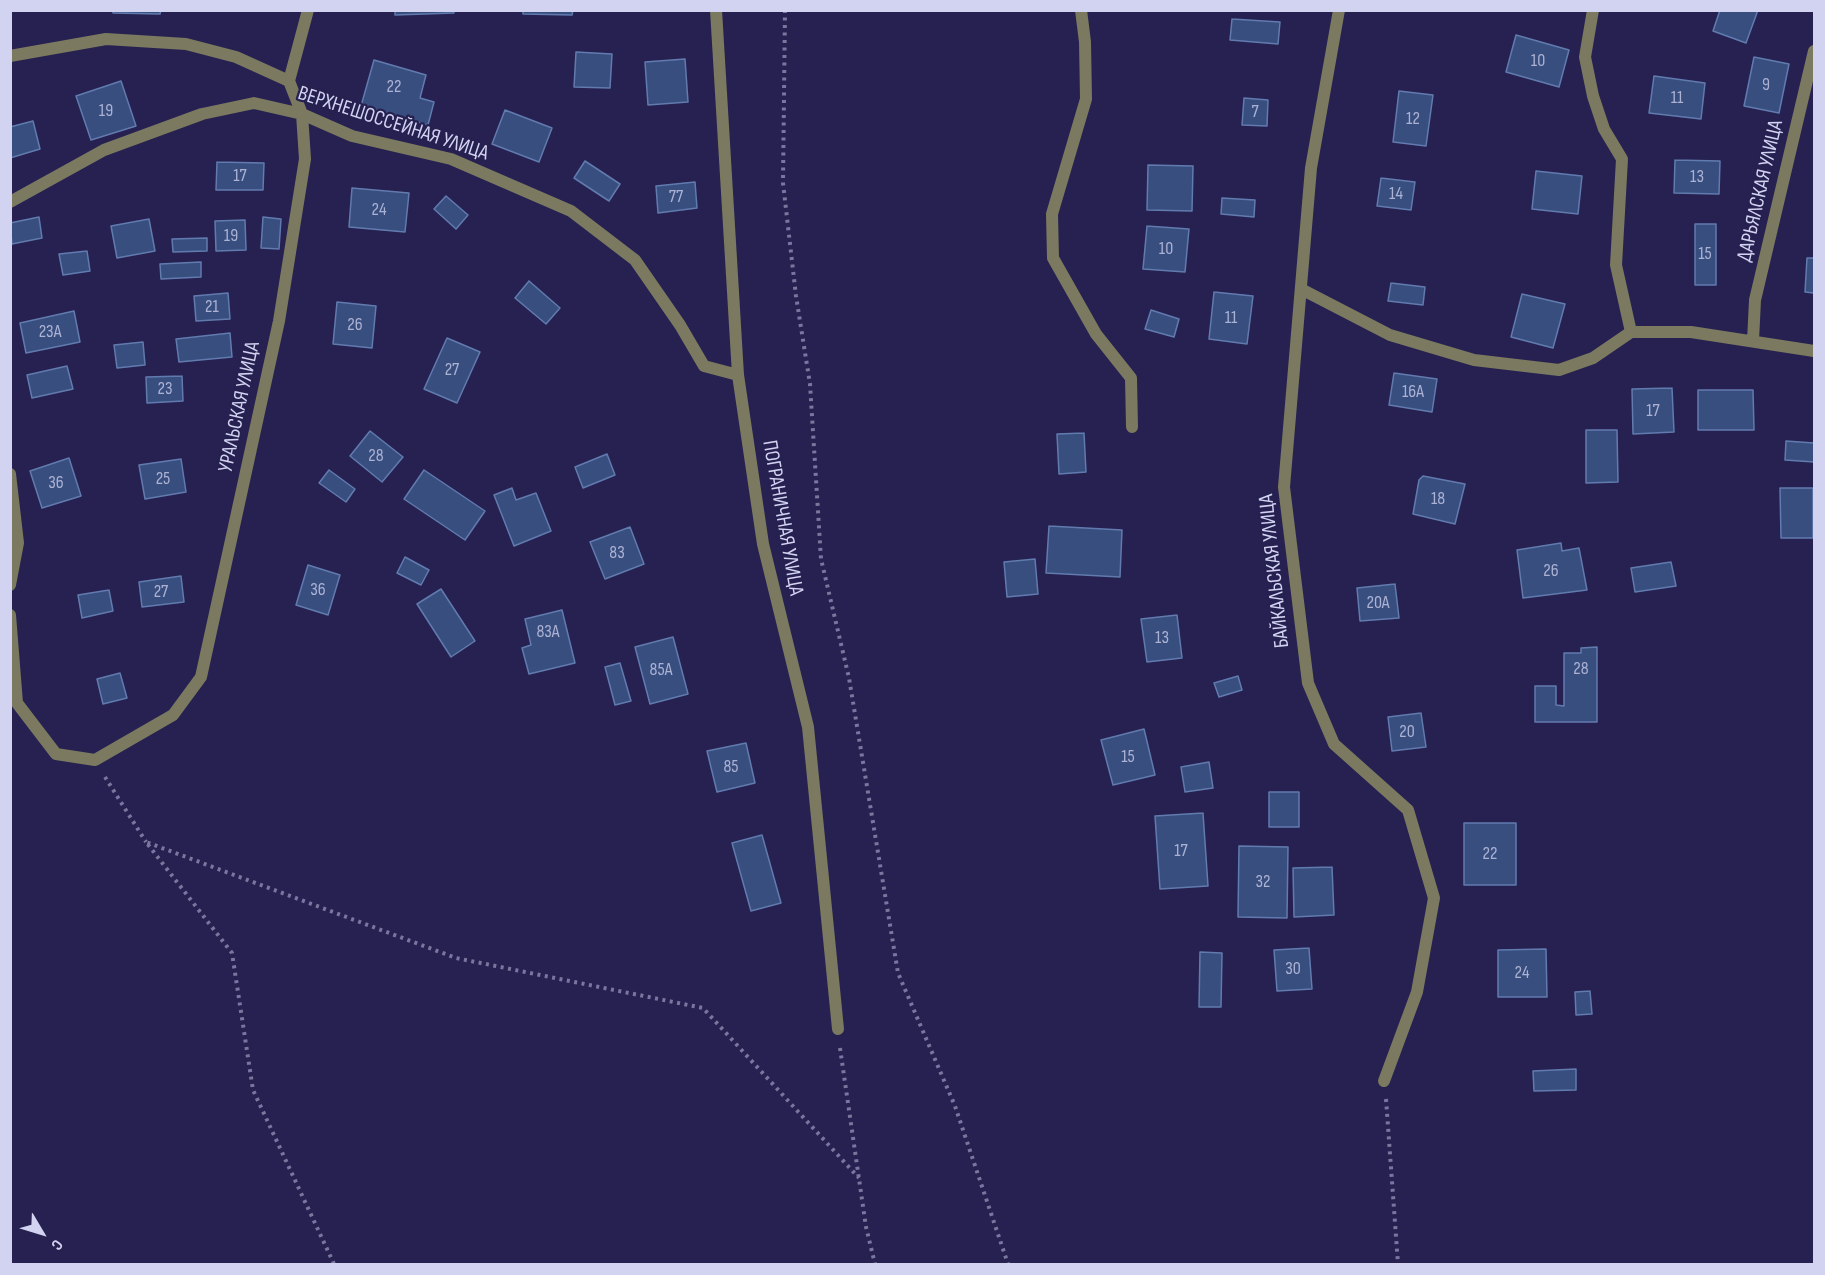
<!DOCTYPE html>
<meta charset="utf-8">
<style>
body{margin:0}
#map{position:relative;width:1825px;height:1275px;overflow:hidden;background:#262151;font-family:"Sofia Sans Condensed",sans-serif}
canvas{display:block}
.frame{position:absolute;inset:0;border:12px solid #d2d3f1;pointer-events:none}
.north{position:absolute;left:12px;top:1203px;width:60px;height:60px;-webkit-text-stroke:4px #262151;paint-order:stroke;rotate:128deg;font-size:16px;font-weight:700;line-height:24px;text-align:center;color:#d2d3f1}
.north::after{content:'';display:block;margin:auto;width:21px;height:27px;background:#d2d3f1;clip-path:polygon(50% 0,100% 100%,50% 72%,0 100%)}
</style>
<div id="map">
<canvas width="1825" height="1275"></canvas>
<div class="frame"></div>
<div class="north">С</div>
</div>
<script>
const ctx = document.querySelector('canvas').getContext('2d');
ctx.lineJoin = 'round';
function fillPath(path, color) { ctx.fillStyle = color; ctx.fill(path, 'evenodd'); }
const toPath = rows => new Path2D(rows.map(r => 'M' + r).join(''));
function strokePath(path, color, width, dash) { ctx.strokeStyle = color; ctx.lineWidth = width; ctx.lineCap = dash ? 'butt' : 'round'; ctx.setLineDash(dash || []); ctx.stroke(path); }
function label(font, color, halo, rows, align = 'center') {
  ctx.font = font + ' "Sofia Sans Condensed",sans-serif'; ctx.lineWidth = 4.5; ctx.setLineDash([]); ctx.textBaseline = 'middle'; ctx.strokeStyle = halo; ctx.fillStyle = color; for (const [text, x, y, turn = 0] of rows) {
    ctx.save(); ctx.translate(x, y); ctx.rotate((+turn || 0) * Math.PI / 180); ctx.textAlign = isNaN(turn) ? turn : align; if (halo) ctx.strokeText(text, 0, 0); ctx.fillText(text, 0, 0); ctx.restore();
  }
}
const building = toPath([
 [113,10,161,10,160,14,113,13,113,10],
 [395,10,453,10,454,13,395,15,395,10],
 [523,10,573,10,572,15,523,14,523,10],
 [1720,10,1758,10,1746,43,1713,31,1720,10],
 [1232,19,1280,22,1278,44,1230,40,1232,19],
 [1516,35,1569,50,1559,87,1506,72,1516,35],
 [576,52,612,54,610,88,574,87,576,52],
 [1754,57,1789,64,1779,113,1744,106,1754,57],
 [685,59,688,102,648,105,645,62,685,59],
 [374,60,426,75,420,98,434,102,428,125,361,106,374,60],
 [1654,76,1705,83,1701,119,1649,113,1654,76],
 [121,81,136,126,91,140,76,96,121,81],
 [1399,91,1433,95,1426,146,1393,142,1399,91],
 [1244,98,1268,100,1267,126,1242,125,1244,98],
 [505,110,552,128,539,162,492,144,505,110],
 [33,121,40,149,10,158,10,127,33,121],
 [1675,160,1720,161,1719,194,1674,193,1675,160],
 [585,161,620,184,609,201,574,178,585,161],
 [217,162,264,163,263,190,216,190,217,162],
 [1148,165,1193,166,1192,211,1147,210,1148,165],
 [1536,171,1582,176,1578,214,1532,209,1536,171],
 [1381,178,1415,182,1411,210,1377,206,1381,178],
 [695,182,697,208,658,213,656,186,695,182],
 [352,188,409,193,405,232,349,227,352,188],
 [446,196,468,215,456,229,434,209,446,196],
 [1222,198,1255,200,1254,217,1221,214,1222,198],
 [39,217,42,238,12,244,10,223,39,217],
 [263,217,281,219,279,249,261,248,263,217],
 [149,219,155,251,117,258,111,226,149,219],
 [245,220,246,250,216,251,215,221,245,220],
 [1695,224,1716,224,1716,285,1695,285,1695,224],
 [1147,226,1189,229,1185,272,1143,269,1147,226],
 [207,238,207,251,173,252,172,239,207,238],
 [87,251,90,271,63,275,59,254,87,251],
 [1807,258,1814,258,1814,293,1805,292,1807,258],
 [201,262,201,277,161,279,160,264,201,262],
 [529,281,560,308,546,324,515,298,529,281],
 [1391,283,1425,287,1423,305,1388,301,1391,283],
 [1214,292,1253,296,1247,344,1209,339,1214,292],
 [228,293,230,319,196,321,194,296,228,293],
 [1522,294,1565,304,1553,348,1511,337,1522,294],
 [337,302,376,306,372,348,333,344,337,302],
 [1151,310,1179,319,1174,337,1145,329,1151,310],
 [74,311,80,342,26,353,20,323,74,311],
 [230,333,232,357,179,362,176,339,230,333],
 [447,338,480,352,457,403,424,389,447,338],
 [143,342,145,365,117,368,114,345,143,342],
 [67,366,73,389,32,398,27,375,67,366],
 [1394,373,1437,379,1432,412,1389,405,1394,373],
 [182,376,183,401,147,403,146,377,182,376],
 [1672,388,1674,432,1633,434,1632,389,1672,388],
 [1698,390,1753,390,1754,430,1698,430,1698,390],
 [1586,430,1617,430,1618,482,1586,483,1586,430],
 [370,431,403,457,382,482,350,456,370,431],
 [1084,433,1086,472,1059,474,1057,434,1084,433],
 [1786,441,1814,443,1814,462,1785,460,1786,441],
 [607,454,615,475,583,488,575,467,607,454],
 [69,458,81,496,42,508,30,471,69,458],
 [181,459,186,492,145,499,139,465,181,459],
 [329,470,355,489,346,502,319,483,329,470],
 [424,470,485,511,465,540,404,499,424,470],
 [1423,476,1465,484,1455,524,1413,514,1419,480,1423,476],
 [512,488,516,500,536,493,551,531,514,546,494,495,512,488],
 [1780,488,1813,488,1813,538,1781,538,1780,488],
 [1049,526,1122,530,1120,577,1046,573,1049,526],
 [630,527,644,564,605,579,590,542,630,527],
 [1561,543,1562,551,1579,548,1587,590,1523,598,1517,550,1561,543],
 [405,557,429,570,421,585,397,573,405,557],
 [1035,559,1038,594,1007,597,1004,562,1035,559],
 [1671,562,1676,586,1635,592,1631,568,1671,562],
 [308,565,340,575,328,615,296,605,308,565],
 [181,576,184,602,142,607,139,582,181,576],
 [1395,584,1399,618,1360,621,1357,588,1395,584],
 [441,589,475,641,451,657,417,604,441,589],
 [109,590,113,611,82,618,78,595,109,590],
 [562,610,575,663,529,674,522,648,531,645,525,619,562,610],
 [1177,615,1182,658,1147,662,1141,619,1177,615],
 [673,637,688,694,650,704,635,647,673,637],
 [1597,647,1597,722,1535,722,1535,686,1556,686,1556,705,1564,706,1564,653,1581,653,1581,648,1597,647],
 [620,663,631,701,615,705,605,667,620,663],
 [120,673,127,698,103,704,97,679,120,673],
 [1238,676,1242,690,1219,697,1214,683,1238,676],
 [1421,713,1426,747,1392,751,1388,717,1421,713],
 [1144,729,1155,775,1113,785,1101,740,1144,729],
 [746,743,755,783,717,792,707,751,746,743],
 [1209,762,1213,788,1185,792,1181,767,1209,762],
 [1269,792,1299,792,1299,827,1269,827,1269,792],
 [1203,813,1208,886,1160,889,1155,816,1203,813],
 [1464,823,1516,823,1516,885,1464,885,1464,823],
 [762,835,781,903,751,911,732,843,762,835],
 [1239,846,1288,847,1287,918,1238,917,1239,846],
 [1332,867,1334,915,1294,917,1293,868,1332,867],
 [1309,948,1312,989,1277,991,1274,950,1309,948],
 [1546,949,1547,997,1498,997,1498,950,1546,949],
 [1200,952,1222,953,1221,1007,1199,1007,1200,952],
 [1590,991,1592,1014,1576,1015,1575,992,1590,991],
 [1576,1069,1576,1090,1534,1091,1533,1071,1576,1069]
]);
const path = toPath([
 [785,10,783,183,796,296,810,384,821,559,849,678,898,973,955,1106,1008,1264],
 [105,777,146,842],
 [840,1048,866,1227,875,1264],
 [1386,1099,1398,1264],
 [334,1264,253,1090,232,953,146,842,456,958,703,1008,859,1178]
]);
const service = toPath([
 [1593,10,1585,57,1593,96,1604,129,1622,159,1616,265,1631,332]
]);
const minor = toPath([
 [716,10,738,375,763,544,808,727,838,1029],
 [1081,10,1085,42,1086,99,1052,214,1053,258,1096,334,1131,378,1132,427],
 [1339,10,1311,168,1284,487,1308,683,1334,744,1408,810,1434,898,1417,992,1384,1081],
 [10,56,106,39,186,44,236,57,289,81],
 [10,202,104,150,202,114,254,103,302,114,352,136,451,159,571,211,635,260,680,325,704,366,738,375],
 [1301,289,1390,335,1474,360,1559,370,1593,358,1631,332,1691,332,1814,351],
 [1753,341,1755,300,1814,51],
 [10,474,18,543,10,585],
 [10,615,17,703,56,754,95,760,173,715,201,677,279,321,305,159,302,114,289,81,308,10]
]);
const numberNames = [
 ["10",1538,61],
 ["9",1766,85],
 ["22",394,87],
 ["11",1677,98],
 ["19",106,111],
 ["7",1255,112],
 ["12",1413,119],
 ["17",240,176],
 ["13",1697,177],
 ["14",1396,194],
 ["77",676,197],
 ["24",379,210],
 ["19",231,236],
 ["10",1166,249],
 ["15",1705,254],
 ["21",212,307],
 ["11",1231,318],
 ["26",355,325],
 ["23А",50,332],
 ["27",452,370],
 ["23",165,389],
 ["16А",1413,392],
 ["17",1653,411],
 ["28",376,456],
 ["25",163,479],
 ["36",56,483],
 ["18",1438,499],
 ["83",617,553],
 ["26",1551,571],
 ["36",318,590],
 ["27",161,592],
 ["20А",1378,603],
 ["83А",548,632],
 ["13",1162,638],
 ["28",1581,669],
 ["85А",661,670],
 ["20",1407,732],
 ["15",1128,757],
 ["85",731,767],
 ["17",1181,851],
 ["22",1490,854],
 ["32",1263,882],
 ["30",1293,969],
 ["24",1522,973]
];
const streetNames = [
 ["ВЕРХНЕШОССЕЙНАЯ УЛИЦА",393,124,18],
 ["ДАРЬЯЛСКАЯ УЛИЦА",1761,191,-77],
 ["УРАЛЬСКАЯ УЛИЦА",240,407,-78],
 ["ПОГРАНИЧНАЯ УЛИЦА",782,518,80],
 ["БАЙКАЛЬСКАЯ УЛИЦА",1275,571,-96]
];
fillPath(building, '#384e7f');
strokePath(building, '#627baf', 1.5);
strokePath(path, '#7a779f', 4, [3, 4.5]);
strokePath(service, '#7b795f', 12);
strokePath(minor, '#7b795f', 12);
label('18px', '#acb2d4', null, numberNames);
label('21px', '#d2d3f1', '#262151', streetNames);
</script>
